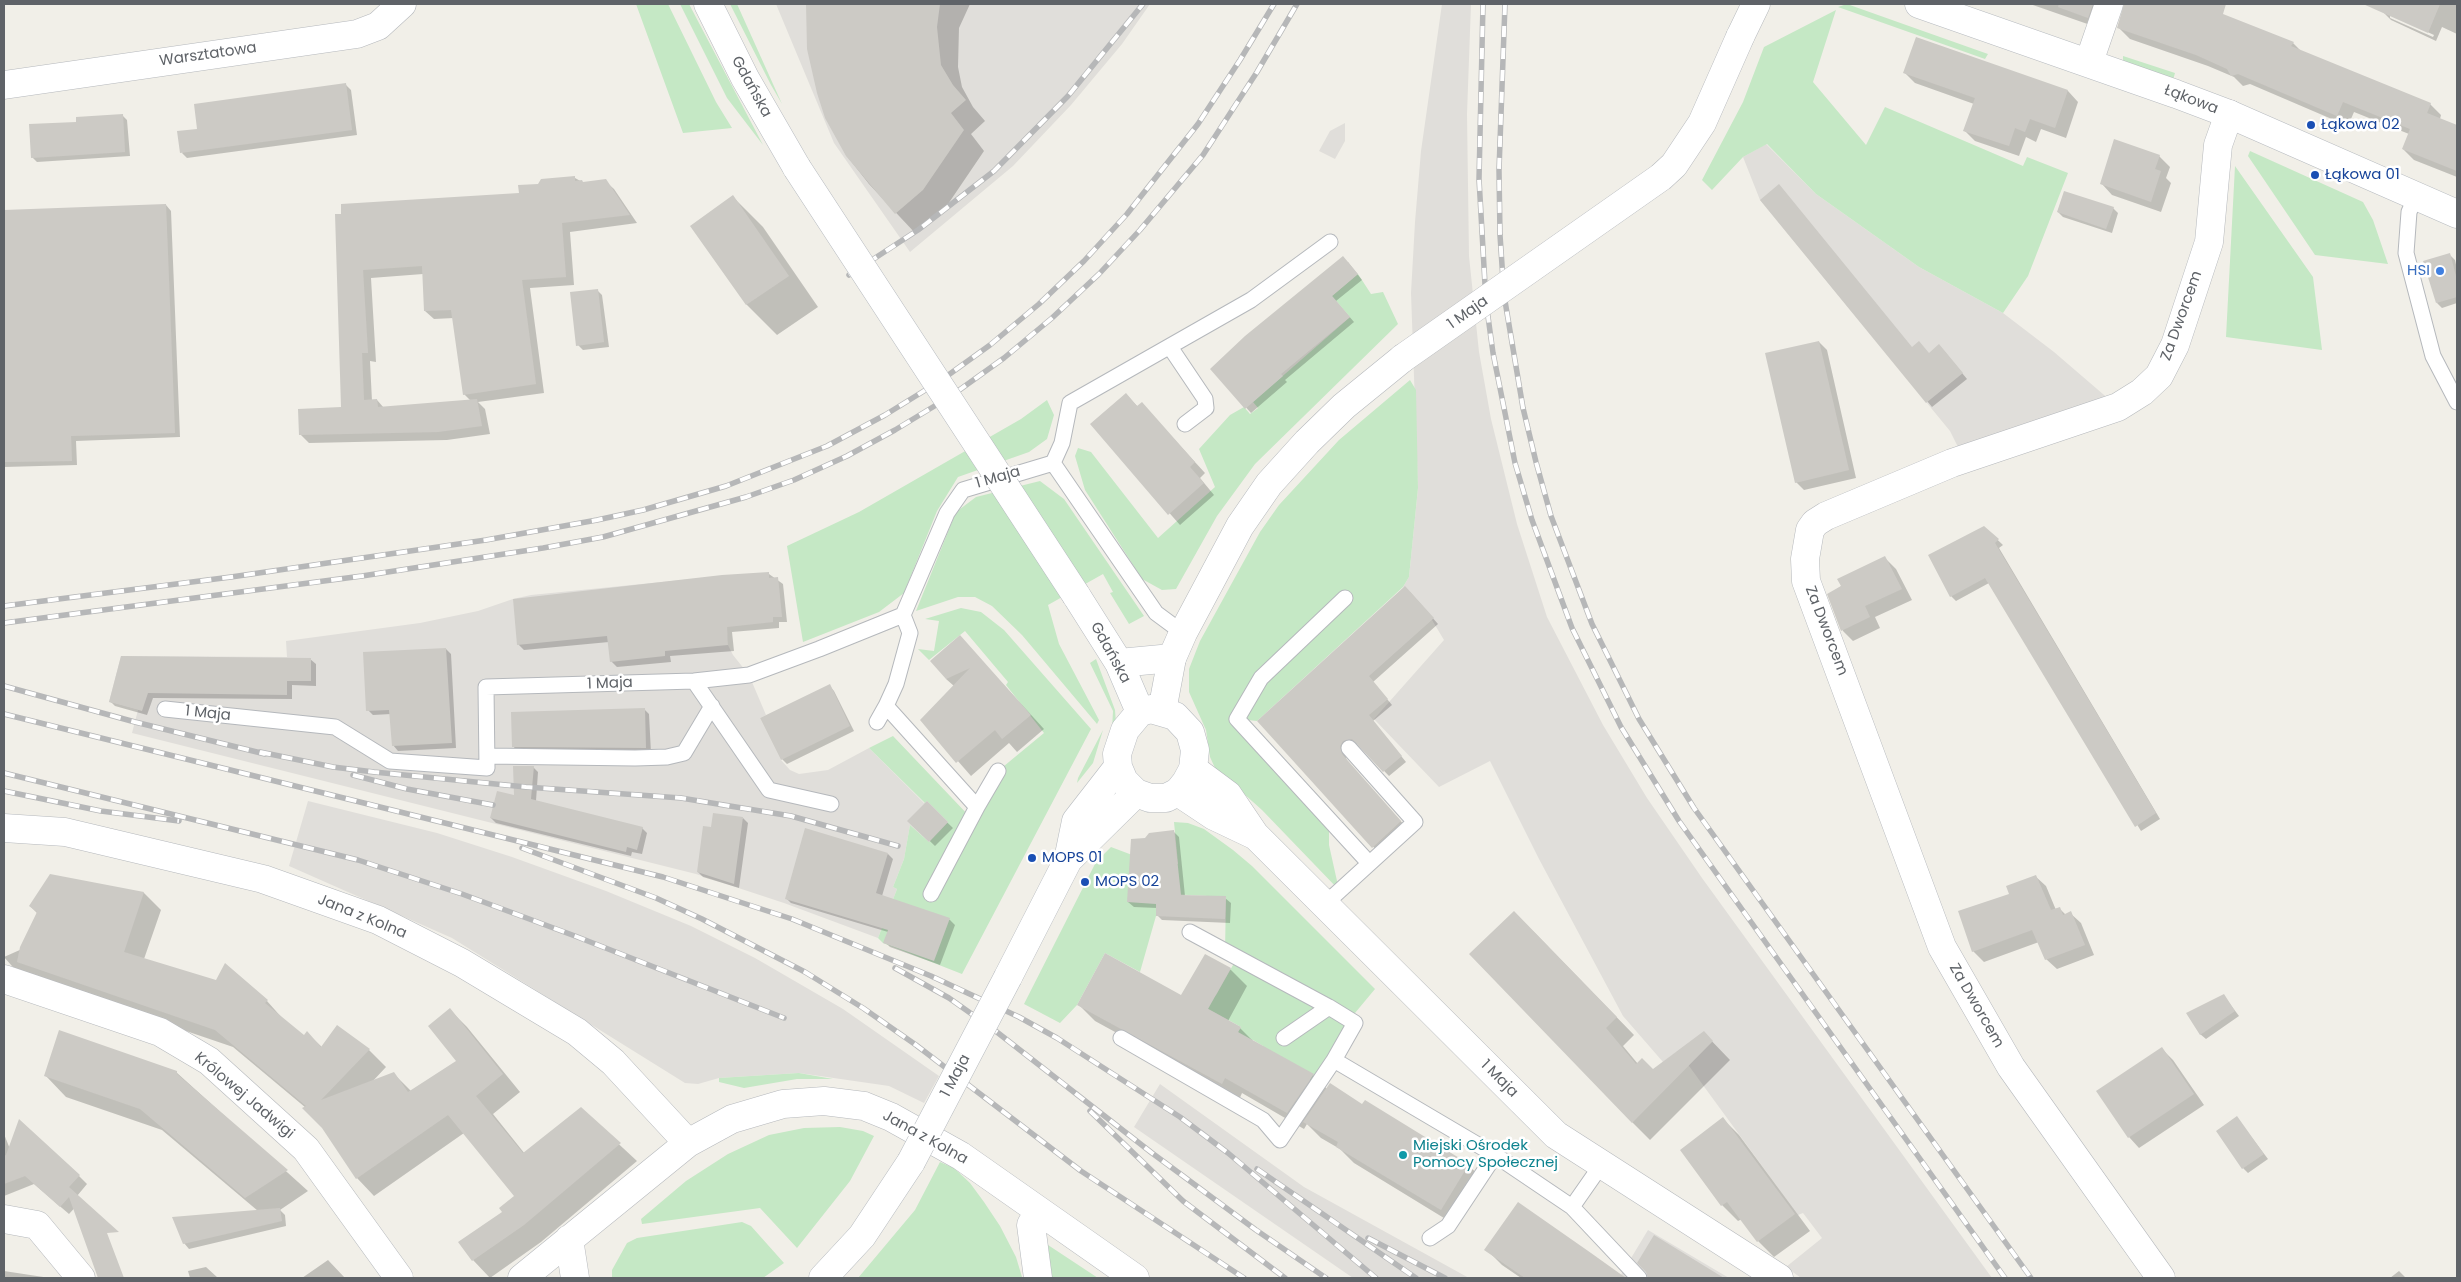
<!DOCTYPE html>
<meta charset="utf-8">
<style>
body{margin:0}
#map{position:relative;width:2461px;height:1282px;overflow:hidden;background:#f1efe8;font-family:Poppins,sans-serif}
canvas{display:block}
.frame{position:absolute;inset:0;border:5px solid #5f6368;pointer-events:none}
</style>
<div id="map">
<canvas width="2461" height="1282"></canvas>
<div class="frame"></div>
</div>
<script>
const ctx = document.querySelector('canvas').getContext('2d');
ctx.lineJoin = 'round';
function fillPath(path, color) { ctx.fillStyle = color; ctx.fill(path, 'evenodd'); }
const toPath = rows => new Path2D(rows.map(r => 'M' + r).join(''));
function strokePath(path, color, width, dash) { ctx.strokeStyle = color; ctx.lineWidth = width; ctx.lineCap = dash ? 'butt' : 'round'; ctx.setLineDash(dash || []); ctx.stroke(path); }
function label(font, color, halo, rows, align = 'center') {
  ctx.font = font + ' Poppins,sans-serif'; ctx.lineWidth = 5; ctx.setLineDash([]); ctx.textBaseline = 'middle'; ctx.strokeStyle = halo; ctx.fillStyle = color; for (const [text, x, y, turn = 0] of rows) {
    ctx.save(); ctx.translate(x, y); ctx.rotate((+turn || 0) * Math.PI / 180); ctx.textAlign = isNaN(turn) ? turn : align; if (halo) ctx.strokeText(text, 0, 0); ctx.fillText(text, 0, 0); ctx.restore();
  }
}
const industrial = toPath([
 [776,4,1150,4,1122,44,1071,105,1013,166,910,252,834,143],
 [1442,4,1471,4,1467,114,1469,256,1479,352,1491,419,1517,524,1547,617,1603,725,1647,798,1702,878,1992,1278,1801,1278,1786,1267,1822,1238,1803,1213,1798,1215,1678,1051,1663,1062,1623,1016,1539,859,1490,761,1439,787,1374,719,1444,640,1432,620,1403,587,1409,577,1418,488,1411,293,1415,222,1421,151],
 [1345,123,1345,141,1335,159,1319,151,1330,131],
 [1766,144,1816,194,1919,267,2003,313,2054,352,2118,407,1964,459,1950,431,1760,200,1743,157],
 [722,576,728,645,733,655,749,675,766,715,760,718,781,760,790,770,799,774,828,770,869,748,924,803,927,801,948,822,929,842,910,825,904,859,893,887,897,889,878,938,784,903,696,874,132,733,138,710,109,702,121,656,287,657,286,641,420,623,478,611,513,599,531,595],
 [308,801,437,833,512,857,606,891,691,926,755,958,843,1009,939,1076,924,1103,889,1086,799,1073,719,1078,698,1084,685,1083,452,938,289,866],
 [1160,1084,1304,1187,1469,1278,1353,1278,1134,1127],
 [1648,1230,1729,1278,1619,1278]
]);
const green = toPath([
 [636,4,668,4,716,102,732,128,683,133],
 [680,4,689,4,763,145,727,98],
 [730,4,737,4,782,104,771,85],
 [1847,4,1923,31,1988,54,1985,59,1838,7],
 [1836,10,1813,82,1866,145,1885,107,2023,166,2027,157,2068,173,2028,276,2003,313,1919,267,1816,194,1767,144,1743,157,1712,190,1702,180,1743,102,1764,47],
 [2123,56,2175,73,2173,80,2123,61],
 [2250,151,2363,202,2373,220,2388,264,2315,255,2248,156],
 [2235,166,2313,277,2322,350,2226,337],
 [1358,274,1371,294,1383,292,1398,324,1255,464,1217,516,1176,589,1162,590,1142,579,1085,490,1075,456,1078,448,1091,452,1158,538,1215,487,1199,449,1230,415,1244,407,1250,414,1258,408,1253,402,1350,317,1332,296],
 [1410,380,1416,390,1418,488,1409,577,1403,587,1257,721,1238,719,1329,819,1329,845,1339,890,1262,810,1215,768,1210,757,1206,730,1189,692,1189,669,1200,641,1260,532,1279,505,1339,440],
 [1047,400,1054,415,1047,439,1029,452,958,477,937,511,904,593,879,612,803,642,787,546,859,512,1021,419],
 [1040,481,1064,499,1144,616,1129,624,1110,593,1113,592,1103,574,1048,605,1059,644,1099,720,1097,724,1022,635,992,606,975,597,958,597,916,611,956,512,976,497],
 [961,608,981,612,1004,630,1091,729,962,974,883,943,878,938,897,889,893,887,904,859,910,825,929,842,948,822,927,801,925,803,869,748,893,736,971,818,998,771,1044,733,1006,685,1008,682,965,631,929,660,918,649,934,651,939,621,925,619],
 [1096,659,1115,710,1116,723,1112,730,1113,711,1090,663],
 [1103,730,1093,763,1077,783,1078,778],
 [1174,822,1188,823,1204,829,1233,850,1252,866,1375,989,1350,1019,1318,1084,1260,1053,1263,1046,1253,1040,1234,1039,1241,1027,1203,1006,1216,995,1237,958,1225,951,1226,897,1170,894,1156,916,1140,972,1105,953,1077,1005,1060,1023,1024,1004,1096,862,1111,847,1148,861,1178,864],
 [799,1073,833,1079,797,1079,744,1088,719,1082,719,1078],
 [840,1127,863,1131,874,1136,850,1181,797,1248,760,1208,642,1224,641,1219,686,1181,728,1154,769,1135,804,1128],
 [940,1162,954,1168,970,1183,984,1202,1000,1226,1016,1257,1022,1277,858,1278,915,1210],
 [742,1222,751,1226,784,1263,763,1278,612,1278,612,1270,627,1243,637,1238],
 [1048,1245,1098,1278,1052,1278]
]);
const shadow = toPath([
 [808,4,970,4,959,28,958,67,962,87,973,107,985,121,971,134,984,151,944,210,916,234,869,184,847,156,808,49],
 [2030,4,2109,4,2099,28],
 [2125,4,2190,4,2293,43,2301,51,2430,104,2441,115,2440,119,2457,126,2457,177,2414,160,2403,149,2409,134,2354,112,2348,126,2250,84,2243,86,2234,77,2208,66,2130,39,2119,28],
 [2385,4,2457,4,2457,34,2442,27,2436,41,2391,20,2383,12],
 [2390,15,2434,35,2433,37,2390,18],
 [1917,38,2068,91,2078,102,2066,138,2041,129,2036,142,2026,137,2019,156,1975,141,1964,130,1974,104,1915,83,1905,73],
 [346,85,351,90,357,135,187,158,182,153,199,130],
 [122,115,127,120,130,156,37,162,32,157,78,123],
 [2159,156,2170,167,2166,178,2171,183,2161,212,2112,195,2102,184],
 [575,178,584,183,605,181,614,189,637,223,570,232,574,285,530,288,544,393,478,402,485,409,490,434,447,440,309,443,300,434,342,408,336,215,520,194,538,185],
 [423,274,425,311,434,319,454,318,464,394,471,401,384,408,377,400,372,401,370,361,376,362,371,278],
 [733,197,763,227,818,307,777,335,747,305,692,226],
 [1761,200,1912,348,1929,354,1944,351,1967,379,1932,407],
 [166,205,171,211,180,437,76,441,77,465,4,467,4,211],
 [2113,208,2118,213,2112,233,2063,217,2058,212],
 [2450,255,2455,260,2457,269,2457,303,2442,308,2437,303],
 [1348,262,1362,280,1336,301,1354,322,1285,380,1287,382,1251,413,1212,369],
 [597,290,602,295,609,347,583,350,578,345],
 [1819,342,1827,350,1856,478,1804,490,1796,482],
 [1126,394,1138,407,1152,415,1205,473,1200,478,1214,495,1180,525,1091,424],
 [1984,527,2003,545,1999,548,2160,819,2141,831,1989,583,1956,601,1951,596],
 [1885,558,1896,569,1912,600,1875,617,1880,628,1853,641,1843,631,1829,594],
 [769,574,783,584,787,622,779,622,779,628,732,632,734,651,670,656,671,662,617,667,611,661,609,642,524,650,518,644],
 [1410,592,1438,624,1373,682,1392,705,1373,721,1406,762,1389,776,1358,744,1348,745,1344,751,1347,761,1406,827,1378,852,1258,721],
 [960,637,1044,729,1017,752,1009,743,971,776,922,720,954,686,946,679],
 [446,649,451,654,456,748,398,751,393,745,391,714,373,715,368,710],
 [122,657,310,659,316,664,316,686,292,685,292,699,153,698,147,715,115,706,110,701],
 [829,685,834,691,854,731,787,764,782,759],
 [644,709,649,714,651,753,518,752,513,746],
 [533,767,538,772,536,801,642,828,647,833,642,854,632,852,631,856,496,823,491,818,515,796],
 [927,803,953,828,935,846,909,821],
 [743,818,748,823,739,888,703,877,698,872],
 [1174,832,1179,837,1185,896,1225,898,1231,903,1230,923,1162,920,1157,915,1157,908,1134,907,1128,902,1145,840],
 [888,854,893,859,882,896,950,920,955,925,940,965,890,947,885,942,888,932,791,903,786,898],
 [51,876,144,893,161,910,144,959,267,1001,283,1019,304,1036,307,1033,323,1048,369,1050,386,1067,372,1082,394,1074,411,1091,458,1061,450,1010,467,1027,520,1092,493,1114,525,1154,581,1109,637,1161,541,1242,490,1278,473,1260,515,1196,464,1133,374,1196,357,1178,323,1128,306,1108,233,1047,19,974,4,957,22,949,37,913,30,906],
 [2035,876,2046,886,2056,910,2059,908,2066,915,2070,913,2081,923,2094,955,2057,969,2046,959,2039,942,1984,962,1973,951,2011,894],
 [1532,930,1634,1035,1623,1046,1638,1064,1653,1071,1704,1033,1730,1060,1650,1140,1632,1122],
 [1230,969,1247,986,1228,1021,1240,1028,1254,1042,1313,1075,1327,1089,1363,1105,1468,1165,1485,1181,1457,1226,1354,1163,1340,1149,1321,1138,1307,1124,1304,1129,1242,1093,1239,1100,1095,1021,1078,1004,1182,996],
 [2224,996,2239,1016,2206,1039,2200,1034],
 [2162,1049,2173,1060,2204,1105,2139,1148,2129,1137],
 [176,1072,308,1191,280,1210,285,1215,286,1226,189,1249,184,1243,258,1211,162,1130,66,1097,45,1075],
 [2237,1118,2268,1159,2248,1173,2243,1168],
 [1723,1119,1739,1135,1810,1231,1774,1257,1758,1241,1742,1219,1738,1221,1722,1205],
 [4,1134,10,1149,79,1176,87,1184,77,1196,82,1200,69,1214,34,1184,4,1196],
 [1518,1204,1624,1278,1521,1278,1502,1265,1486,1249],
 [1655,1237,1722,1278,1668,1278,1650,1267],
 [328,1260,345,1278,302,1278],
 [206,1267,218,1278,190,1278,188,1271],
 [4,1271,50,1278,4,1278],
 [2399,1271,2406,1278,2390,1278]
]);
const building = toPath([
 [806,4,940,4,937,27,941,65,953,85,966,100,951,113,964,130,923,190,895,214,846,156,825,118,817,93,807,49],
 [2059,4,2093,4,2088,18,2058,7],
 [2124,4,2226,4,2223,14,2294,42,2291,46,2431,103,2427,113,2457,125,2457,171,2402,149,2410,129,2343,102,2337,116,2238,74,2231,76,2227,69,2196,55,2117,28],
 [2363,4,2440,4,2428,33],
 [1916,37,2068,90,2055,128,2030,119,2025,132,2015,128,2009,146,1963,131,1975,98,1903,73],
 [346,83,352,130,180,153,177,131,197,129,194,104],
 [123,114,125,152,31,158,29,124,76,122,76,117],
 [2114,139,2160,155,2155,169,2161,171,2151,202,2100,184],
 [575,176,575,181,582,180,583,182,606,179,630,215,562,223,566,277,522,280,536,384,463,395,451,310,424,311,422,266,363,270,368,353,362,353,364,400,377,399,378,407,477,399,482,426,438,432,299,435,298,409,341,407,335,214,341,214,341,204,519,193,518,185,538,184,541,179],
 [1779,184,1912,347,1919,341,1929,353,1939,344,1963,373,1926,403,1760,200],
 [2064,191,2114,207,2106,229,2057,212],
 [733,195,789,276,746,305,690,226],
 [166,204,175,433,71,436,72,461,4,462,4,210],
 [2450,253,2457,280,2457,297,2436,303,2423,261],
 [1343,256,1358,274,1332,296,1350,317,1281,374,1283,376,1245,409,1210,369,1245,336],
 [598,289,604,342,576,346,570,292],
 [1819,341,1849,470,1795,483,1765,353],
 [1126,393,1137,406,1142,402,1195,462,1190,467,1204,483,1168,515,1090,424],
 [1984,526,1999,539,1995,543,2156,813,2135,827,1985,578,1950,597,1928,555],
 [1885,556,1902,589,1865,606,1870,617,1841,631,1827,594,1841,586,1837,579],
 [769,572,769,578,778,577,782,617,773,617,773,622,727,627,728,645,665,651,665,656,610,662,607,636,517,645,513,599,722,575],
 [1405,586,1434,618,1369,676,1388,699,1369,715,1402,756,1383,772,1352,739,1343,741,1340,746,1342,754,1401,821,1372,848,1257,721],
 [960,635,1031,715,1002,739,995,730,956,763,920,720,970,668,946,679,930,661],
 [446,648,452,743,392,746,389,710,366,711,363,652],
 [121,656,311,658,311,681,287,681,287,695,148,693,142,711,109,702],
 [830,684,850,726,781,760,760,718],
 [645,708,646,748,512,747,511,712],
 [513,766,534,766,531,799,643,827,637,850,627,847,626,852,490,818,497,791,514,795],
 [927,801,948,822,929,842,907,821],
 [713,813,743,817,734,884,697,872,703,826,711,827],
 [805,828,888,853,876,893,950,918,934,961,883,943,888,930,785,899],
 [1174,830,1181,895,1226,896,1225,919,1156,916,1156,904,1127,902,1131,839,1145,838,1149,833],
 [50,874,144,892,124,952,216,980,225,963,268,1000,265,1003,304,1035,307,1031,321,1047,337,1025,370,1049,321,1100,394,1072,408,1092,456,1061,428,1026,450,1008,503,1074,476,1096,523,1153,581,1107,621,1143,524,1225,472,1261,458,1242,502,1212,499,1208,514,1196,448,1115,356,1179,322,1128,302,1108,306,1106,215,1030,17,962,20,947,37,912,29,906],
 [2036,875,2051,910,2060,907,2063,915,2071,911,2085,945,2045,960,2032,930,1972,952,1958,911,2009,894,2006,886],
 [1514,911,1617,1017,1606,1028,1636,1064,1642,1058,1653,1069,1704,1031,1713,1041,1632,1123,1469,954],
 [1105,953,1181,995,1205,954,1231,968,1208,1009,1241,1027,1238,1032,1314,1074,1287,1113,1225,1078,1222,1084,1077,1005],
 [2224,994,2235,1011,2200,1035,2186,1013],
 [59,1030,177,1071,177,1074,288,1170,245,1198,140,1109,44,1076],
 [2162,1047,2194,1094,2128,1138,2096,1091],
 [1330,1083,1362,1104,1365,1100,1469,1164,1441,1210,1336,1147,1338,1142,1303,1122],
 [2237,1116,2264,1154,2242,1169,2216,1131],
 [1723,1117,1795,1214,1757,1242,1727,1202,1721,1206,1680,1150],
 [19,1119,80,1175,69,1187,119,1232,107,1233,124,1278,98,1278,69,1197,60,1207,25,1176,4,1184,4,1156,6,1155],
 [1518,1202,1591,1253,1626,1278,1525,1278,1484,1250],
 [280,1208,282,1221,183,1244,172,1217],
 [1654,1235,1724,1278,1648,1278,1646,1272,1637,1263]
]);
const lane = toPath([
 [2416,196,2409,212,2406,253,2433,356,2457,402],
 [1170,347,1205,399,1206,408,1185,424],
 [1345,598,1261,678,1237,719,1369,863],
 [903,615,910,633,896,684,886,706,977,807,931,894],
 [1183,633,1156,613,1053,463,1062,443,1070,403,1251,300,1330,242],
 [694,681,769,790,831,804],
 [165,709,335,727,390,761,487,768,486,687,694,681,749,675,819,649,903,615,947,513,963,490,1053,463],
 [877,722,886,706],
 [488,756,635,758,667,757,684,753,712,706],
 [977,807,998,771],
 [1325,904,1415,822,1349,748],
 [1190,932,1329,1007,1355,1023,1334,1060],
 [1121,1038,1263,1120,1280,1140,1334,1060,1495,1155,1572,1207,1602,1164],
 [1284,1038,1329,1007],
 [1572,1207,1639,1278],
 [1430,1238,1448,1226,1495,1155]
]);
const street = toPath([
 [1740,37,1756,4],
 [2089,62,2109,4],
 [4,85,357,34,378,26,402,4],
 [1162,711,1172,658,1183,633,1240,526,1269,484,1307,442,1344,406,1403,358],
 [1193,769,1228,795,1255,835,1556,1135,1779,1278],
 [1178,792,1214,816,1254,835],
 [4,828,65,832,263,879,378,920,462,963,577,1032,613,1062,688,1143],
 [4,979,160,1032,209,1061,306,1149,399,1278],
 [4,1219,37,1225,81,1278],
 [569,1239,575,1278],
 [522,1278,688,1143,732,1119,783,1104,824,1101,864,1106,891,1117,961,1156,1135,1278],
 [1038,1278,1031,1225,1039,1211],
 [2161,1278,2011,1067,1942,947,1806,581,1805,559,1810,530,1815,523,1826,516,1952,463,2118,407,2142,392,2159,376,2175,345,2209,242,2218,145,2229,114]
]);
const secondary = toPath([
 [708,4,745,78,797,168],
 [1919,4,2176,94,2229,114,2457,214],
 [1076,595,1119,663,1140,712],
 [1119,663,1172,658],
 [1151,709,1175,716,1190,732,1195,750,1193,769,1186,782,1178,792,1166,798,1150,798,1136,793,1124,781,1118,767,1117,754,1125,730,1140,712,1151,709],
 [1068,860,1136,793],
 [1008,977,1068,860,1076,821,1118,767],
 [823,1278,862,1236,911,1162]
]);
const rail = toPath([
 [1483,4,1479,179,1486,302,1493,353,1515,463,1532,520,1572,628,1621,727,1679,821,2005,1278],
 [1505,4,1499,170,1500,235,1504,295,1523,408,1536,462,1551,516,1592,624,1639,719,1694,808,2031,1278],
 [849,275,918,230,994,171,1068,96,1143,4],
 [4,606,231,577,486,540,597,520,643,510,726,486,827,446,885,415,940,381,990,345,1039,304,1084,261,1127,214,1198,124,1240,60,1274,4],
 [4,623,362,576,543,548,603,537,746,497,794,480,847,456,895,430,951,396,1004,358,1052,318,1099,274,1140,230,1203,155,1257,72,1297,4],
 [4,686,135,722,265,754],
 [4,714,663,877,792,919,931,976,1019,1017,1057,1038,1180,1117,1228,1153,1376,1278],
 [260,752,333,767,374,772,526,787,681,798,791,816,898,846],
 [4,773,358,860,462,894,575,936,784,1018],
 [353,775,407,789,493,805],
 [4,791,101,811,179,821],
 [522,848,656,898,702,919,805,972,863,1008,916,1045,1081,1171,1244,1278],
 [895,968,949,998,993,1029,1152,1153,1256,1230,1326,1278],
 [1090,1111,1183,1201,1285,1278],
 [1257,1169,1416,1278],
 [1368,1238,1445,1278]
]);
const streetBridge = toPath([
 [1403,358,1661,177,1674,165,1702,123,1740,37]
]);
const secondaryBridge = toPath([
 [797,168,1076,595],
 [911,1162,1008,977]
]);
const markers = [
 [2311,125,5,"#1a4fb4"],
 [2315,175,5,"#1a4fb4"],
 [2440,271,5,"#3f7fe0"],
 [1032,858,5,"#1a4fb4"],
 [1085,882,5,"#1a4fb4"],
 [1403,1155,5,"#0f9aa8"]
];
const streetNames = [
 ["Warsztatowa",208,55,-8],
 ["Gdańska",751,87,61],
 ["Łąkowa",2191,100,21],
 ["1 Maja",1468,313,-35],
 ["Za Dworcem",2182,316,-70],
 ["1 Maja",998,478,-16],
 ["Za Dworcem",1826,631,69],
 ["Gdańska",1110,653,61],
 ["1 Maja",610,684,-2],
 ["1 Maja",208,714,6],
 ["Jana z Kolna",362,917,22],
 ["Za Dworcem",1976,1006,60],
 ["1 Maja",956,1076,-62],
 ["1 Maja",1499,1079,45],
 ["Królowej Jadwigi",244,1096,40],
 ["Jana z Kolna",925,1138,29]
];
const transitNames = [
 ["Łąkowa 02",2321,125],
 ["Łąkowa 01",2325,175],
 ["MOPS 01",1042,858],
 ["MOPS 02",1095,882]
];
const shopNames = [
 ["HSI",2430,271]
];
const cultureNames = [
 ["Miejski Ośrodek",1413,1146],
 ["Pomocy Społecznej",1413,1163]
];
fillPath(industrial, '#e0deda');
fillPath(green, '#c5e8c5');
fillPath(shadow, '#0003');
fillPath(building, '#cccac5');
strokePath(lane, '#b5b8bc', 17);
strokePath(street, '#b5b8bc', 29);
strokePath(secondary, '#b6babf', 29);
strokePath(lane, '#fff', 15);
strokePath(street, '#fff', 28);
strokePath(secondary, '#fff', 28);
strokePath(rail, '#b6b7b8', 5.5);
strokePath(rail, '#fff', 4, [11]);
strokePath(streetBridge, '#b5b8bc', 29, []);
strokePath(secondaryBridge, '#b6babf', 29, []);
strokePath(streetBridge, '#fff', 28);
strokePath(secondaryBridge, '#fff', 28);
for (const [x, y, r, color] of markers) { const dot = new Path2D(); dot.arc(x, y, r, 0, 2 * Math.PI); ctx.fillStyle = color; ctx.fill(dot); strokePath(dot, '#fff', 2); }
label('15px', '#5f6368', '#fff', streetNames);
label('15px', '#164399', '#fff', transitNames, 'left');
label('15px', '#366cbe', '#fff', shopNames, 'right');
label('15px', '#0d838f', '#fff', cultureNames, 'left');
</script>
